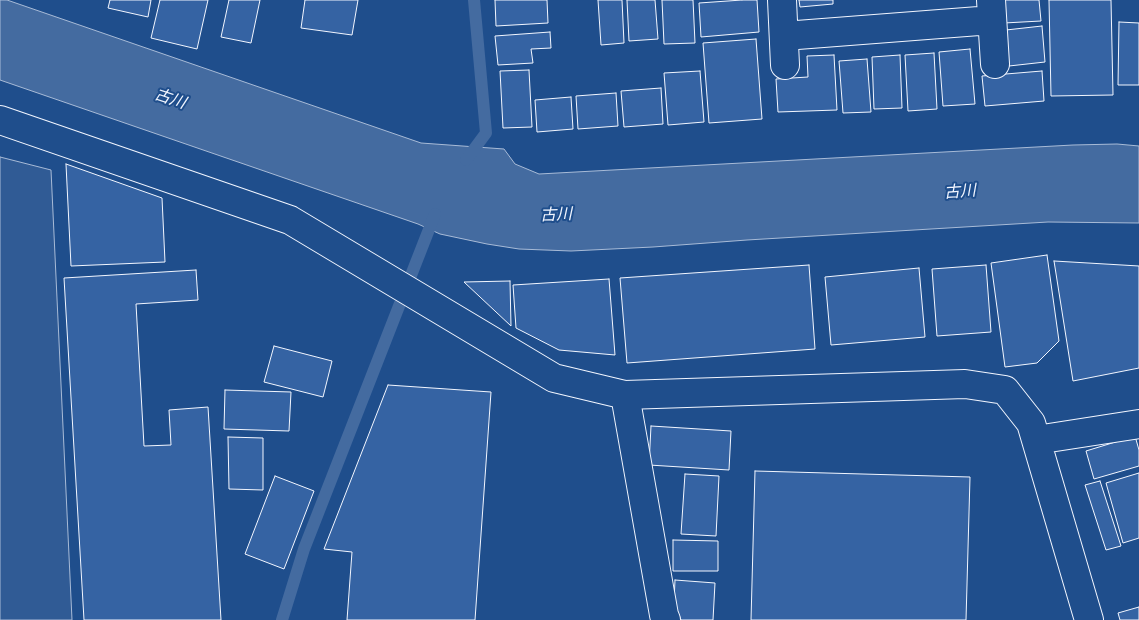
<!DOCTYPE html>
<meta charset="utf-8">
<style>
body{margin:0}
canvas{display:block;background:#1f4e8c}
</style>
<canvas width="1139" height="620"></canvas>
<script>
const ctx = document.querySelector('canvas').getContext('2d');
ctx.lineJoin = 'round';
function fillPath(path, color) { ctx.fillStyle = color; ctx.fill(path, 'evenodd'); }
const toPath = rows => new Path2D(rows.map(r => 'M' + r).join(''));
function strokePath(path, color, width, dash) { ctx.strokeStyle = color; ctx.lineWidth = width; ctx.lineCap = dash ? 'butt' : 'round'; ctx.setLineDash(dash || []); ctx.stroke(path); }
function label(font, color, halo, rows, align = 'center') {
  ctx.font = font + ' "PT Sans Narrow","Noto Sans JP",sans-serif'; ctx.lineWidth = 4; ctx.setLineDash([]); ctx.textBaseline = 'middle'; ctx.strokeStyle = halo; ctx.fillStyle = color; for (const [text, x, y, turn = 0] of rows) {
    ctx.save(); ctx.translate(x, y); ctx.rotate((+turn || 0) * Math.PI / 180); ctx.textAlign = isNaN(turn) ? turn : align; if (halo) ctx.strokeText(text, 0, 0); ctx.fillText(text, 0, 0); ctx.restore();
  }
}
const green = toPath([
 [0,157,51,170,72,620,0,620,0,157]
]);
const water = toPath([
 [0,0,7,0,421,143,504,149,515,164,539,174,1073,145,1117,144,1139,146,1139,223,1048,222,747,240,653,247,571,251,519,249,487,244,440,234,418,224,0,80,0,0]
]);
const stream = toPath([
 [466,160,486,133,474,0],
 [282,620,304,549,435,214]
]);
const building = toPath([
 [110,0,151,0,148,17,108,8,110,0],
 [160,0,208,0,197,49,151,38,160,0],
 [229,0,260,0,251,43,221,37,229,0],
 [305,0,358,0,352,35,301,28,305,0],
 [495,0,547,0,548,23,496,26,495,0],
 [598,0,622,0,624,43,601,45,598,0],
 [627,0,655,0,658,39,629,41,627,0],
 [662,0,693,0,695,43,664,44,662,0],
 [742,0,757,0,759,32,701,37,699,3,742,0],
 [799,0,833,0,833,4,800,7,799,0],
 [1002,0,1039,0,1041,21,1004,23,1002,0],
 [1049,0,1111,0,1113,95,1051,96,1049,0],
 [1119,22,1139,23,1139,85,1118,85,1119,22],
 [1042,26,1045,62,1009,66,1006,30,1042,26],
 [550,32,551,48,531,49,533,63,498,65,495,36,550,32],
 [756,39,762,119,709,123,703,43,756,39],
 [970,49,975,104,943,106,939,52,970,49],
 [934,53,937,109,908,111,905,55,934,53],
 [834,55,837,110,778,112,776,79,808,77,807,56,834,55],
 [900,55,902,108,874,109,872,57,900,55],
 [867,59,871,112,843,113,839,61,867,59],
 [529,70,532,127,503,128,500,71,529,70],
 [700,71,704,122,668,125,664,73,700,71],
 [1042,71,1044,101,985,106,982,76,1042,71],
 [661,88,663,124,624,127,621,91,661,88],
 [616,93,618,126,578,129,576,96,616,93],
 [571,97,573,129,537,132,535,100,571,97],
 [66,164,162,198,165,262,71,266,66,164],
 [1047,255,1059,341,1037,363,1005,367,991,263,1047,255],
 [1054,261,1139,266,1139,368,1073,381,1054,261],
 [809,265,815,349,627,363,620,278,809,265],
 [986,265,991,332,937,336,932,269,986,265],
 [919,268,925,337,831,345,825,277,919,268],
 [196,270,198,300,136,304,144,446,171,445,169,410,208,407,221,620,84,620,64,278,196,270],
 [609,279,615,355,559,350,516,328,513,285,609,279],
 [510,281,511,326,464,282,510,281],
 [274,346,332,361,323,397,264,382,274,346],
 [388,385,491,392,475,620,347,620,352,552,324,549,388,385],
 [225,390,291,392,289,431,224,429,225,390],
 [651,426,731,431,729,470,649,465,651,426],
 [1135,436,1139,450,1139,466,1094,479,1086,451,1135,436],
 [228,437,263,438,263,490,229,489,228,437],
 [755,471,970,477,966,620,751,620,755,471],
 [1139,473,1139,538,1123,543,1106,483,1139,473],
 [685,474,719,476,716,536,681,534,685,474],
 [275,476,314,491,284,569,245,554,275,476],
 [1100,481,1121,546,1106,550,1085,485,1100,481],
 [673,540,718,541,718,571,673,571,673,540],
 [675,580,715,583,713,620,681,620,674,602,675,580],
 [1139,607,1139,620,1120,620,1118,613,1139,607]
]);
const minor = toPath([
 [782,0,785,65],
 [991,0,995,64],
 [784,36,992,20],
 [0,120,290,220,554,378,625,395,965,384,1005,390,1031,423,1089,620],
 [625,395,664,615,666,620],
 [1036,440,1139,424]
]);
const waterNames = [
 ["古川",170,99,19],
 ["古川",960,192,-4],
 ["古川",556,215,-2]
];
fillPath(green, '#305b95');
strokePath(green, '#a8bbd7', 1);
fillPath(water, '#446ba0');
strokePath(water, '#a8bbd7', 1);
strokePath(stream, '#446ba0', 12);
fillPath(building, '#3563a3');
strokePath(building, '#f2f6ff', 1);
strokePath(minor, '#f2f6ff', 30);
strokePath(minor, '#1f4e8c', 28);
label('italic 16px', '#f2f6ff', '#1f4e8c', waterNames);
</script>
